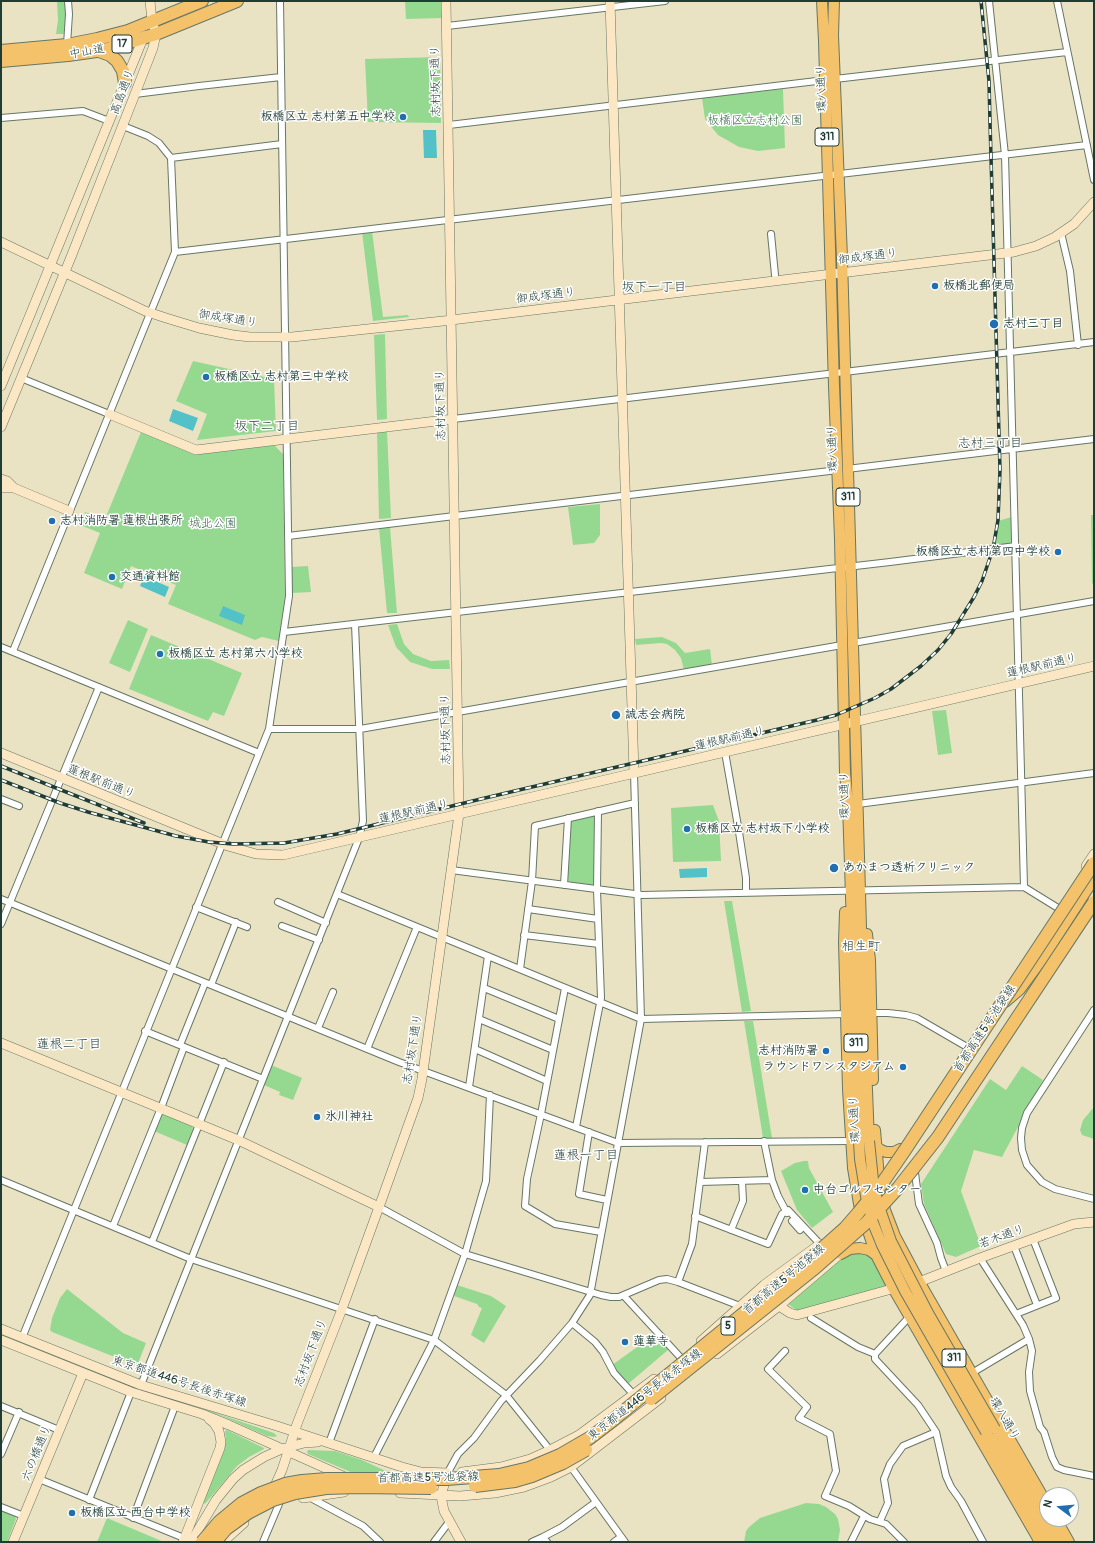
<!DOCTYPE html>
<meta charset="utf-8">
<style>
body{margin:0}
#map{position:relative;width:1095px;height:1543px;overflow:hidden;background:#eae3c3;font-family:Pangolin,sans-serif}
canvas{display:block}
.frame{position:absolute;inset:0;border:2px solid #1f3d34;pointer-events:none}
.north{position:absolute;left:1039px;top:1487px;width:40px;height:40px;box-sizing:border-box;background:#fff;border:1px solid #a5b1ae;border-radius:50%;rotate:286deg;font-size:11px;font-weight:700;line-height:16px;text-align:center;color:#1f3d34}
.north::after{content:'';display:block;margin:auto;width:14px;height:18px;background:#1f6fb2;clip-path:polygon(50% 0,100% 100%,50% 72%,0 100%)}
</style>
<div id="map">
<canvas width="1095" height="1543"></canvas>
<div class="frame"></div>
<div class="north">N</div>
</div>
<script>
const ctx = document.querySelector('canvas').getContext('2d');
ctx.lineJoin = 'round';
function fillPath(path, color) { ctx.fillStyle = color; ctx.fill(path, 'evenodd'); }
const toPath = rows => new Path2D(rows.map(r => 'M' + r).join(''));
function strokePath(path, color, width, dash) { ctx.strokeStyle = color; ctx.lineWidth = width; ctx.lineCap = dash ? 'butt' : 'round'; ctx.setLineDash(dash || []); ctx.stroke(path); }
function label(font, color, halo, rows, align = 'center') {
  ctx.font = font + ' Pangolin,"Klee One",sans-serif'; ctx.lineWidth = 3; ctx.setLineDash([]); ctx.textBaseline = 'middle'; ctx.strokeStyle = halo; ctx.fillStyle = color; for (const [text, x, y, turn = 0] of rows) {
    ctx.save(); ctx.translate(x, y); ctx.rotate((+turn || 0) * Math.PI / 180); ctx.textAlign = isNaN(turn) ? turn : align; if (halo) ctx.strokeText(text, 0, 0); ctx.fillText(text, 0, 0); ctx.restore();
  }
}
const green = toPath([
 [57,1,66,1,67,14,65,34,56,34,58,20],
 [405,1,441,1,442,18,406,19],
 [440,57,441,123,368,122,365,59],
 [783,89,785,148,758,151,739,147,718,135,705,119,702,98],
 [372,231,383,317,408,315,409,317,373,321,362,232],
 [385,334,387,419,377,420,374,335],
 [193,361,274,379,276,431,197,440,207,414,176,401],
 [387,431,391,518,379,519,377,432],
 [141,432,194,454,274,445,283,454,285,600,279,641,262,637,255,640,168,604,176,585,131,566,122,589,84,573,100,533,80,525,85,512,105,519],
 [600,504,600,535,594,543,573,545,568,507],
 [1091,515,1094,515,1094,586,1092,583],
 [1015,516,1016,546,993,549,998,521],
 [390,527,397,613,387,613,379,528],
 [308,566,311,592,292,593,291,567],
 [128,620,148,629,130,672,109,663],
 [397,624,404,644,413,654,431,661,449,660,450,669,432,669,410,662,396,647,388,625],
 [151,635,242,673,224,716,213,712,208,721,129,689],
 [662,637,676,643,685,653,710,649,712,665,684,670,681,658,675,650,667,644,661,643,636,645,635,639],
 [946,710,952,753,938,755,932,711],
 [713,805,719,821,721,861,673,862,671,808],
 [593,814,596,817,595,882,592,885,568,883,566,879,571,819],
 [724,901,732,901,751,1011,742,1012],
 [744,1021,753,1021,772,1138,763,1138],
 [271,1065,302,1078,293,1100,279,1095,280,1092,264,1085],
 [1022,1066,1043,1080,1002,1157,974,1150,961,1191,981,1246,956,1257,946,1254,924,1204,921,1184,990,1079,1006,1090],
 [1094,1107,1094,1139,1082,1135,1080,1130,1083,1120],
 [165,1114,192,1126,193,1129,187,1145,154,1131,161,1115],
 [804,1161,808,1161,809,1168,833,1212,812,1228,797,1210,781,1171,795,1163],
 [848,1252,871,1253,886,1282,886,1287,799,1312,788,1304],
 [457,1285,491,1296,506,1306,484,1343,471,1335,482,1308,479,1307,477,1304,454,1296],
 [67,1289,123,1333,146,1343,137,1366,52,1332,50,1330,52,1318,60,1298],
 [654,1335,668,1350,628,1384,615,1372,612,1365],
 [207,1410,274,1433,277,1436,274,1437,267,1436,222,1416,207,1411],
 [227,1430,264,1448,264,1449,249,1457,237,1466,205,1504,204,1503,204,1500,224,1450,226,1440,225,1431],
 [308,1450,335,1451,362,1460,388,1472,379,1484,308,1454,307,1452],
 [806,1503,819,1504,826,1507,835,1514,838,1519,840,1530,838,1542,744,1542,746,1531,749,1527,760,1518],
 [1,1510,15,1516,16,1519,7,1542,1,1542],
 [107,1518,164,1542,97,1542]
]);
const water = toPath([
 [423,130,436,130,437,158,424,158],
 [173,409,198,418,193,431,169,421],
 [144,576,169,587,165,597,140,586],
 [223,606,245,615,242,625,219,616],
 [707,868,707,877,680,878,679,869]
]);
const street = toPath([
 [989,1,1005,155,1024,887,1058,908],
 [1057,1,1094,180],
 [447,26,665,1],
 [67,45,69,14,68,1],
 [835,79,1067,52],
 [135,94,199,86,281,77],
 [1,118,83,111,109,121],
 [449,125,825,80],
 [171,158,282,144],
 [1061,233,1070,271,1078,345],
 [771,234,775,275],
 [175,252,1087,145],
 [21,378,109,414],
 [453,419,1094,342],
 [847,469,1094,439],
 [288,536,838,470],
 [284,632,890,562,1016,546],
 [853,643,1094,601],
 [1,647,259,753],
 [13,651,175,252,171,158,159,143,148,136,123,126],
 [269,729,360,729,842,645],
 [725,752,739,832,746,878,746,893],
 [1,799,19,806],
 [858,804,1094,773],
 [451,870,642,895,1024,887],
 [564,885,568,818],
 [337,894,641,1019,846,1014],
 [1,899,399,1062,618,1143,850,1141],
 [278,902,326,923],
 [196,907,247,927],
 [528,909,598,919],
 [1,924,99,687],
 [282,926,319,940],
 [524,935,599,944],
 [520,969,532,881,535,826,635,803],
 [211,985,236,922],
 [484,988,559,1019],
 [565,988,541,1114,527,1179,525,1206,555,1224,601,1232],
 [1094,1010,1027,1113,1022,1128,1021,1138,1022,1150,1027,1165,1042,1182,1055,1189,1094,1199],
 [871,1013,888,1013,906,1015,917,1018,967,1047],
 [479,1019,553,1050],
 [318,1028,333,992],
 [145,1031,263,1079],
 [180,1045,205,983],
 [367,1049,417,927],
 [475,1049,547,1081],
 [469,1087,488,956],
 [576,1127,601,998,597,890,598,811],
 [589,1132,579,1194,607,1200],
 [764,1141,772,1180,778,1196,787,1213],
 [915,1173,919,1204,937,1243,941,1258,946,1271],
 [1,1180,191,1259,434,1340,506,1395,550,1450],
 [700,1182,772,1180],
 [379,1207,465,1254,601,1295,611,1297,619,1297,659,1280,667,1279,678,1282,740,1306],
 [695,1216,768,1244,782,1214,788,1210,820,1244],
 [792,1221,800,1230],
 [113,1226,161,1108,184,1047],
 [731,1230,743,1201,742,1181],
 [152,1242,224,1062],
 [1014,1246,1037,1305],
 [980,1258,1023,1325,1029,1339,1032,1351,1029,1372,1030,1391,1040,1427,1044,1432,1052,1457,1057,1467,1064,1470,1094,1476],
 [678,1282,692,1244,705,1142],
 [624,1296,681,1358],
 [1016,1314,1056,1298,1033,1239],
 [811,1318,858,1347,875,1354,911,1315],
 [572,1323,595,1342,603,1352,614,1373,634,1395],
 [22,1338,269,729,289,596,280,1],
 [785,1351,768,1369,807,1407,799,1418,830,1434,836,1471,825,1496,849,1506,870,1519,886,1524,904,1542],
 [875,1354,875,1359,918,1405,936,1432,946,1476,951,1487,961,1501,983,1542],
 [972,1373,1029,1339],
 [141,1385,359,838,363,821,355,624],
 [1,1406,59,1430],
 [329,1443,375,1319],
 [1,1454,19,1412],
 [374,1457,434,1340,465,1254,486,1181,490,1095],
 [571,1467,625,1542],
 [447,1474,458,1454,474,1438,501,1401,540,1360,572,1323,590,1295,641,1019,634,773],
 [39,1479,184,1538],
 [309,1497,363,1526,380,1542],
 [89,1500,131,1392],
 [1,1507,24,1516],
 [133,1518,175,1406],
 [880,1521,888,1503,884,1479,890,1464,903,1446,936,1432],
 [263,1542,279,1504],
 [434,1542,449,1522],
 [532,1542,543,1537],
 [547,1542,543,1537,562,1527,596,1502],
 [614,1542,621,1537],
 [851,1542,864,1516]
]);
const secondary = toPath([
 [610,1,634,773],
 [1,242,145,311,166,318,199,328,233,335,250,337,292,337,443,321,1014,252,1036,246,1055,237,1074,224,1094,202],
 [1,386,144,36],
 [109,414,196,450,453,419],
 [1,427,71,257,135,94,153,48,156,34,152,21,150,1],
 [1,479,7,481,14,488,69,511],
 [1,488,14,488],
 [1,753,228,846,256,854,283,855,1094,666],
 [1086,866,1094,854],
 [1,1043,238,1140,379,1207],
 [914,1284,980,1258,1074,1224,1094,1222],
 [779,1306,790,1313,797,1315,899,1287],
 [1,1329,141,1385,277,1426,402,1467,421,1472,448,1473],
 [1,1340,131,1392,202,1414,229,1425,345,1477],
 [701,1341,764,1285,820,1244],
 [717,1354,779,1306,846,1249],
 [462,1472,501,1467,530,1459,550,1450,579,1435,654,1379],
 [447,1474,441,1496,444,1511,461,1542],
 [273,1490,282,1470,297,1424,342,1309,383,1196,418,1098,422,1079,459,814,446,1],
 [400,1493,460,1496,495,1493,524,1487,551,1477,571,1467,661,1398],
 [303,1498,344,1492],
 [13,1542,83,1373],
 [183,1542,220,1448,221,1442,219,1431,214,1423,209,1419],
 [192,1542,198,1530,216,1500,233,1479,243,1470,264,1457,282,1449,304,1443,318,1442],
 [223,1542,244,1523]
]);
const primary = toPath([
 [822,1,824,41,834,386,840,539,845,773,848,804,859,1141],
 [834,1,833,35,842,258,862,962,869,1141],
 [845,912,844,942,848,1089,853,1168,859,1204,876,1255,893,1288,1040,1542],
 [867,934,870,960,873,1080],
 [875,1130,879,1178,885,1210,895,1236,920,1283,1047,1504],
 [876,1145,879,1149,886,1152,894,1152,900,1149],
 [841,1254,850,1249,860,1248,869,1250,876,1255],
 [986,1432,1049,1542],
 [998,1434,1060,1542],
 [1056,1519,1069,1542]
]);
const highway = toPath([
 [1,51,67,45,97,39,128,31,202,1],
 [99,51,110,55,117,61,123,71,125,83],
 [1,61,68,55,104,50,156,34,237,1],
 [1005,1001,1019,989,1042,958,1094,877]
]);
const rail = toPath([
 [1,766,144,823],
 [1,780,60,803,88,812,176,836,209,842,233,844,284,843,337,834,485,798,817,720,836,715,875,698,891,689,921,666,938,650,951,634,974,597,982,581,993,549,998,520,1000,470,990,122,989,81,981,1]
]);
const primaryBridge = toPath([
 [859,1141,860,1159,866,1196,873,1223,882,1245,905,1291,986,1432],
 [869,1141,873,1180,877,1201,891,1241,928,1313,995,1429]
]);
const highwayBridge = toPath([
 [651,1399,815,1268,866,1223,898,1188,938,1137,1094,902],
 [475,1486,515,1481,532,1476,563,1463,586,1450],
 [202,1542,219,1522,242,1503,261,1493,285,1484,302,1481,327,1479,447,1479,499,1475,529,1468,560,1455,591,1437,608,1424,809,1260,845,1228,858,1213,881,1185,905,1150,1094,863],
 [215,1542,226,1529,248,1513,273,1500,295,1493,326,1488,358,1487,431,1488]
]);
const markers = [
 [403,117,4,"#1f6fb2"],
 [935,286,4,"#1f6fb2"],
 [994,324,5,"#1f6fb2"],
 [206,377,4,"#1f6fb2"],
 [52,521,4,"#1f6fb2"],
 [1058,552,4,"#1f6fb2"],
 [112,577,4,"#1f6fb2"],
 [160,654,4,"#1f6fb2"],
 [616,715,5,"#1f6fb2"],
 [687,829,4,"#1f6fb2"],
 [834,868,5,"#1f6fb2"],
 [826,1051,4,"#1f6fb2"],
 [903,1067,4,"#1f6fb2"],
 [317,1117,4,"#1f6fb2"],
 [805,1190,4,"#1f6fb2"],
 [625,1342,4,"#1f6fb2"],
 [72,1513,4,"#1f6fb2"]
];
const shields = [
 [122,44,20],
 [827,137,24],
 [848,497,24],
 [856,1043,24],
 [728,1326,14],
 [954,1358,24]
];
const shieldNames = [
 ["17",122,44],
 ["311",827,137],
 ["311",848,497],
 ["311",856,1043],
 ["5",728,1326],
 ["311",954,1358]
];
const streetNames = [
 ["中山道",87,52,-10],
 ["志村坂下通り",436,81,-91],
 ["環八通り",822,88,-92],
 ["高島通り",123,92,-69],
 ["御成塚通り",868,257,-7],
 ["御成塚通り",546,296,-7],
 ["御成塚通り",228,319,9],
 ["志村坂下通り",441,405,-91],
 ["環八通り",833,448,-92],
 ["蓮根駅前通り",1042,666,-13],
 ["志村坂下通り",446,729,-91],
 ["蓮根駅前通り",730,739,-13],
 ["蓮根駅前通り",101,782,22],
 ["環八通り",845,795,-91],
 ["蓮根駅前通り",414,812,-13],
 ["首都高速5号池袋線",985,1029,-57],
 ["志村坂下通り",413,1049,-81],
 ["環八通り",855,1119,-93],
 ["若木通り",1002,1237,-20],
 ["首都高速5号池袋線",784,1280,-40],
 ["志村坂下通り",311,1353,-69],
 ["東京都道446号長後赤塚線",179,1382,18],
 ["東京都道446号長後赤塚線",645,1395,-38],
 ["環八通り",1004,1419,60],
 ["六の橋通り",37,1453,-68],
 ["首都高速5号池袋線",428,1478,-1]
];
const poiNames = [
 ["板橋区立 志村第五中学校",395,117,"right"],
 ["板橋北郵便局",943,286],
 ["志村三丁目",1003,324],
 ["板橋区立 志村第三中学校",214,377],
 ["志村消防署 蓮根出張所",60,521],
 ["板橋区立 志村第四中学校",1050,552,"right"],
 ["交通資料館",120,577],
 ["板橋区立 志村第六小学校",168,654],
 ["誠志会病院",625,715],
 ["板橋区立 志村坂下小学校",695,829],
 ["あかまつ透析クリニック",843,868],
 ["志村消防署",818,1051,"right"],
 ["ラウンドワンスタジアム",895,1067,"right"],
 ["氷川神社",325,1117],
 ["中台ゴルフセンター",813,1190],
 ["蓮華寺",633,1342],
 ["板橋区立 西台中学校",80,1513]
];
const parkNames = [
 ["板橋区立志村公園",755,121],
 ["城北公園",213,524]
];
const neighbourhoodNames = [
 ["坂下一丁目",654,288],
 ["坂下二丁目",267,427],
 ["志村三丁目",990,444],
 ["相生町",861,947],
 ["蓮根二丁目",69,1045],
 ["蓮根一丁目",586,1156]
];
fillPath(green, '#95d991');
fillPath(water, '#53c1c8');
strokePath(street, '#676', 8);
strokePath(secondary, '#676', 10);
strokePath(primary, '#676', 12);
strokePath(highway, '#676', 14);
strokePath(street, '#fff', 6);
strokePath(secondary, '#fbe7c3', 9);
strokePath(primary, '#f4c26a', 10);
strokePath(highway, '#f4c26a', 12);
strokePath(rail, '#1f3d34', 3.5);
strokePath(rail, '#fff', 2, [6]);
strokePath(primaryBridge, '#676', 12, []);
strokePath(highwayBridge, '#676', 14, []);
strokePath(primaryBridge, '#f4c26a', 10);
strokePath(highwayBridge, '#f4c26a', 12);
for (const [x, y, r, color] of markers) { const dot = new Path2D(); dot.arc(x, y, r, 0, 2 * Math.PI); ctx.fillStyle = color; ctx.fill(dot); strokePath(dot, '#fff', 1.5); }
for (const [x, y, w] of shields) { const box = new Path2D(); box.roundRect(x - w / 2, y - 9, w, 18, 3); ctx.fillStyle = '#fff'; ctx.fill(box); strokePath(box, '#1f3d34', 1); }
label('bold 11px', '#1f3d34', null, shieldNames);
label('12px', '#1f3d34', '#fff', streetNames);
label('bold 12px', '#1f3d34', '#fff', poiNames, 'left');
label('12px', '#3c644b', '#fff', parkNames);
label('13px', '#1f3d34', '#fff', neighbourhoodNames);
</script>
